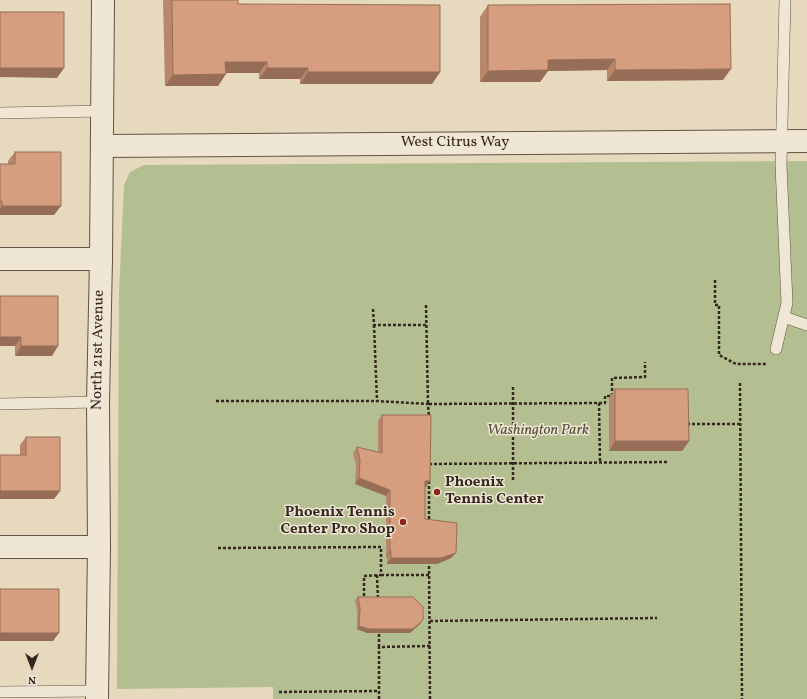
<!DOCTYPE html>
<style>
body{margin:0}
#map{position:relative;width:807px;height:699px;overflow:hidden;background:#e6d9bd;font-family:Vollkorn,serif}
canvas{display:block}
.north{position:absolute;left:12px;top:647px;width:40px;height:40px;-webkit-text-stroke:3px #efe6d4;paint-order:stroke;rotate:180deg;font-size:11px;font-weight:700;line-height:16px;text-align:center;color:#352620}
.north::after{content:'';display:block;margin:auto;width:14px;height:18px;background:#352620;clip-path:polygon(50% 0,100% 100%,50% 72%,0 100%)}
</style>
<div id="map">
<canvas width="807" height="699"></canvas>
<div class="north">N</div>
</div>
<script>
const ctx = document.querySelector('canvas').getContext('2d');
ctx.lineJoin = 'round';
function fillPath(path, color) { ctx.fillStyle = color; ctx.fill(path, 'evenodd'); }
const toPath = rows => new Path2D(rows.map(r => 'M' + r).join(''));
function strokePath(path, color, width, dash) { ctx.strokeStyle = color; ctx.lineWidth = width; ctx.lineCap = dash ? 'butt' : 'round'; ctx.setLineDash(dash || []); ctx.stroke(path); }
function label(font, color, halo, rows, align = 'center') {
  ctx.font = font + ' Vollkorn,serif'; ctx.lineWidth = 3; ctx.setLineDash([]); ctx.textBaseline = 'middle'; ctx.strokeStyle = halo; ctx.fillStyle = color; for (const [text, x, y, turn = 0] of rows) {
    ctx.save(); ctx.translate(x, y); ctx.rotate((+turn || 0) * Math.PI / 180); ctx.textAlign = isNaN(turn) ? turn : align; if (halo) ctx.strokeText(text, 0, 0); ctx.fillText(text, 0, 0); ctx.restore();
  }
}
const green = toPath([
 [807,161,807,699,273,699,273,687,117,689,119,292,124,185,130,172,144,165]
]);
const path = toPath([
 [715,280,715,305,719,305,719,355,736,364,766,364],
 [426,305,428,404,605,403,605,396,612,396,612,378,645,377,645,362],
 [373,309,374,325,426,325],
 [374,325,377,401,428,404,429,417],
 [740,383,742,699],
 [513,387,513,481],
 [216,401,377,401],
 [599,403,600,463],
 [687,424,740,424],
 [429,464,669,462],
 [429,481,429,522],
 [218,548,381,547,381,575,364,576,364,596],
 [429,561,430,699],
 [377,575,378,600],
 [381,575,429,575],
 [430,621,657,618],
 [379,629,379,647],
 [279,692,379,691],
 [379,699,379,647,430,646]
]);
const service = toPath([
 [0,113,103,111],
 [784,317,807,325],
 [776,349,787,303,781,165,785,0],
 [0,404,98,402],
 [0,692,97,691]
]);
const minor = toPath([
 [103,146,807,141],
 [0,259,101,259],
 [0,547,99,547]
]);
const tertiary = toPath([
 [97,699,99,547,98,402,101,259,103,0]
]);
const wall = toPath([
 [163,0,238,0,238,4,440,72,432,84,300,84,300,79,259,79,259,73,226,73,218,86,165,86],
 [488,5,723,80,607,81,607,70,548,71,540,82,480,82,480,17],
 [15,152,54,215,0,215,0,164,8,164,8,161],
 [0,296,52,356,15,356,15,346,0,346],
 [615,389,689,441,682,451,609,451,609,398],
 [382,415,430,481,426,487,425,487,425,519,451,558,437,564,387,564,387,557,386,557,386,496,355,484,356,466,353,453,357,447,378,452,378,421],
 [26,437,60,491,54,499,0,499,20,455,20,445],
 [358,597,423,620,420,624,410,633,367,633,357,629,357,611,355,600]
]);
const shadedWall = toPath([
 [615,59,607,70,548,71,540,82,480,82,488,71,548,60],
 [225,62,267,62,259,73,217,73],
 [0,68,64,68,57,78,0,77],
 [267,68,308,68,300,79,259,79],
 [731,69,723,80,607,81,615,70],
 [308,72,440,72,432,84,300,84],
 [226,74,218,86,165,86,173,75],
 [2,206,61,206,54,215,0,215,0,209],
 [0,337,21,337,15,346,0,346],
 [21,346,58,346,52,356,15,356],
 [615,441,689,441,682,451,609,451],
 [359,478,390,490,386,496,355,484],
 [425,481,430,481,426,487,421,487],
 [0,491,60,491,54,499,0,499],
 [390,551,391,551,387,557,386,557],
 [456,553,451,558,437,564,387,564,391,558],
 [423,620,420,624,410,633,367,633,357,629,359,626],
 [0,633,59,633,53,641,0,641]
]);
const building = toPath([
 [172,0,238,0,238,4,440,5,440,72,308,72,308,68,267,68,267,62,225,62,226,74,173,75,172,0],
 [730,4,731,69,615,70,615,59,548,60,548,70,488,71,488,5,730,4],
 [0,12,64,12,64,68,0,68,0,12],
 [15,152,61,152,61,206,2,206,2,201,0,201,0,164,15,164,15,152],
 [0,296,58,296,58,346,21,346,21,337,0,337,0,296],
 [615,389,688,389,689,441,615,441,615,389],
 [382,415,431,415,430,481,425,481,425,519,457,523,456,553,441,558,391,558,391,551,390,551,390,490,359,478,360,460,357,447,382,453,382,415],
 [26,437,60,437,60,491,0,491,0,455,26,455,26,437],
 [0,589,59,589,59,633,0,633,0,589],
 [358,597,413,597,423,607,423,620,413,629,369,629,359,626,360,608,358,597]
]);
const markers = [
 [437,492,4,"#8f2418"],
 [403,522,4,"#8f2418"]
];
const streetNames = [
 ["West Citrus Way",455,143],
 ["North 21st Avenue",99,350,-89]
];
const parkNames = [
 ["Washington Park",538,431]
];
const poiNames = [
 ["Phoenix",445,483],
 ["Tennis Center",445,500],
 ["Phoenix Tennis",395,513,"right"],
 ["Center Pro Shop",395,530,"right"]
];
fillPath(green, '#b4bf91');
strokePath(service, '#615347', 12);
strokePath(minor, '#615347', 24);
strokePath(tertiary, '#615347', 24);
strokePath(path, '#352620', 2.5, [3, 2]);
strokePath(service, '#efe6d4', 11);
strokePath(minor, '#efe6d4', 22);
strokePath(tertiary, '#efe6d4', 22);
fillPath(wall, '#b8876c');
fillPath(shadedWall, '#966e58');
fillPath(building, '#d69d7e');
strokePath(building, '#966e58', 1);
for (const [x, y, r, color] of markers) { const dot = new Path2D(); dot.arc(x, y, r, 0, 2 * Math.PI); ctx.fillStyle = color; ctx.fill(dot); strokePath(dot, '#efe6d4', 1.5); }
label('15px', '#352620', '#efe6d4', streetNames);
label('italic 15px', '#554c3c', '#efe6d4', parkNames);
label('bold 15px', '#352620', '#efe6d4', poiNames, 'left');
</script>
